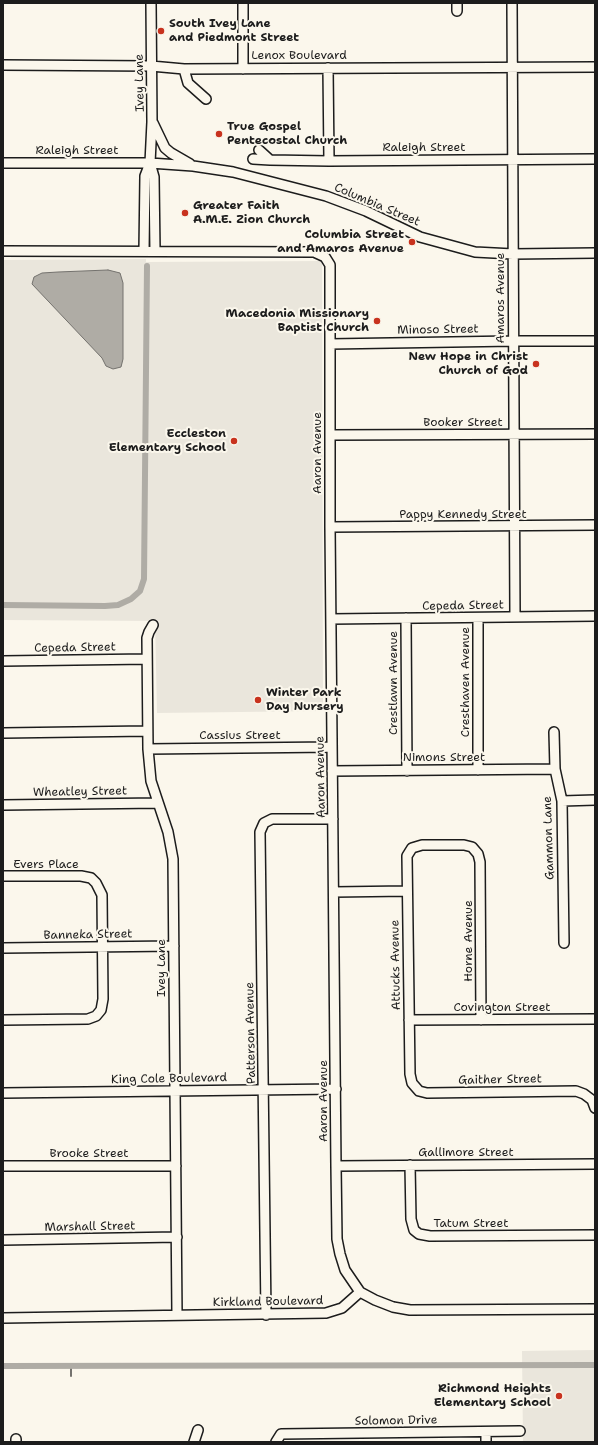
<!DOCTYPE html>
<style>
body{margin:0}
#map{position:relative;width:598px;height:1445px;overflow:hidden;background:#fbf7ec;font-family:"Shantell Sans",sans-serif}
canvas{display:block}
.frame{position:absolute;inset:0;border:4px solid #1c1c1c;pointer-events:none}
</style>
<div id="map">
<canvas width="598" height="1445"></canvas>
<div class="frame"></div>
</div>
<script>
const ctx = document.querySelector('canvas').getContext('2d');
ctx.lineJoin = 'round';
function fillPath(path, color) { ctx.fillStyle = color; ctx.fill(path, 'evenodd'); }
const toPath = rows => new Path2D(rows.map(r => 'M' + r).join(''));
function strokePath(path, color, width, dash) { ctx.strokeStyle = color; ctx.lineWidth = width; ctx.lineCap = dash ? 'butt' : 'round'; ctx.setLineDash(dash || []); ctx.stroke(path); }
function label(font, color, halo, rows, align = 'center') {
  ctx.font = font + ' "Shantell Sans",sans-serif'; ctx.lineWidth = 4; ctx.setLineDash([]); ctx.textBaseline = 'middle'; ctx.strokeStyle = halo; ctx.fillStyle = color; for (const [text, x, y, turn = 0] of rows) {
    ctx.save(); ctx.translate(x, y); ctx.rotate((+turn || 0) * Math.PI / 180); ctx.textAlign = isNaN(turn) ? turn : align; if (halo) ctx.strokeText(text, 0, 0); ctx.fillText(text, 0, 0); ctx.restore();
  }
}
const built = toPath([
 [146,259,146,262,322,261,323,711,157,713,155,621,3,620,3,260],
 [595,1350,595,1442,523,1442,522,1351]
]);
const water = toPath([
 [108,270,120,273,123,283,123,359,121,367,113,369,106,366,102,358,32,284,34,277,42,273,58,272,108,270]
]);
const stream = toPath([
 [71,1376,71,1366]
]);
const canal = toPath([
 [3,605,105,606,118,605,131,599,140,591,144,579,147,266],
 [3,1366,595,1365]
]);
const minor = toPath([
 [243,3,243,69],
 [512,3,515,617],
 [457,11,457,3],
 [3,65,151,66,184,69,595,67],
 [328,68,329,161],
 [184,69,188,83,206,99],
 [153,123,165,148,171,153,190,164],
 [259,150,270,160],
 [253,159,270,160,329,161,595,159],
 [3,163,150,163,193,166,233,172,326,196,366,211,420,237,475,252,513,254,595,253],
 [150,163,154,177,155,251],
 [3,251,314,252,325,257,330,265,330,527,336,1166,337,1239,340,1254,345,1270,360,1292,375,1300,393,1307,410,1310,595,1309],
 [144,251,145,176,150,163,152,122,151,3],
 [330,344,513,341,595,341],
 [331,435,595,434],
 [330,527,595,525],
 [406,618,407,771],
 [478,618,478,770],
 [331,619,595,616],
 [153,625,149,632,147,638,148,749,151,781,168,832,173,859,177,1315],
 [3,661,147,659],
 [554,732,555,769,562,801,564,943],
 [3,733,147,731],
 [148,749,332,747],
 [332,771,555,769],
 [562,801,595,800],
 [3,805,158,803],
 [3,876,81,876,91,878,96,883,102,895,103,999,101,1010,96,1016,88,1019,3,1020],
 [334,892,407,891],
 [3,948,174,946],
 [409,1020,595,1019],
 [481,1020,480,862,478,854,472,847,464,845,422,845,412,848,407,856,410,1074,412,1083,419,1091,427,1093,576,1091,584,1094,592,1100,595,1108],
 [3,1093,336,1089],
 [410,1165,411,1219,414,1230,419,1234,430,1236,595,1235],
 [3,1166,176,1166],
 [336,1166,595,1164],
 [3,1240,177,1237],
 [266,1315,260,832,264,823,272,819,333,819],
 [3,1318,326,1313,342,1308,360,1292],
 [486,1432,486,1442],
 [16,1439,16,1442],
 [194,1442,198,1430],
 [276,1442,281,1434,520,1431]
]);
const markers = [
 [161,31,4,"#c8321e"],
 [219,134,4,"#c8321e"],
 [185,213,4,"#c8321e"],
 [412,242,4,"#c8321e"],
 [377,321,4,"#c8321e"],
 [536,364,4,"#c8321e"],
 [234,441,4,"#c8321e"],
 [258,700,4,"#c8321e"],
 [559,1396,4,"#c8321e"]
];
const poiNames = [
 ["South Ivey Lane",169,24,"left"],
 ["and Piedmont Street",169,38,"left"],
 ["True Gospel",227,127,"left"],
 ["Pentecostal Church",227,141,"left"],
 ["Greater Faith",193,206,"left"],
 ["A.M.E. Zion Church",193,220,"left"],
 ["Columbia Street",404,235],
 ["and Amaros Avenue",404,249],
 ["Macedonia Missionary",369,314],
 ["Baptist Church",369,328],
 ["New Hope in Christ",528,357],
 ["Church of God",528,371],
 ["Eccleston",226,434],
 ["Elementary School",226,448],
 ["Winter Park",266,693,"left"],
 ["Day Nursery",266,707,"left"],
 ["Richmond Heights",551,1389],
 ["Elementary School",551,1403]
];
const streetNames = [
 ["Lenox Boulevard",299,56],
 ["Ivey Lane",140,83,-91],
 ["Raleigh Street",424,148],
 ["Raleigh Street",77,151],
 ["Columbia Street",377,205,23],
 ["Amaros Avenue",501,298,-90],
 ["Minoso Street",438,330,-1],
 ["Booker Street",463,423],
 ["Aaron Avenue",318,453,-90],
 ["Pappy Kennedy Street",463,515],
 ["Cepeda Street",463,606,-1],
 ["Cepeda Street",75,648,-1],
 ["Cresthaven Avenue",466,682,-90],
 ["Crestlawn Avenue",394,683,-90],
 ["Cassius Street",240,736],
 ["Nimons Street",444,758],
 ["Aaron Avenue",321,777,-91],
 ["Wheatley Street",80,792,-1],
 ["Gammon Lane",549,838,-92],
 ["Evers Place",46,865],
 ["Banneka Street",88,935,-1],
 ["Horne Avenue",469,941,-90],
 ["Attucks Avenue",396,965,-91],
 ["Ivey Lane",162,968,-90],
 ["Covington Street",502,1008],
 ["Patterson Avenue",251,1033,-91],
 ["King Cole Boulevard",169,1079,-1],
 ["Gaither Street",500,1080,-1],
 ["Aaron Avenue",324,1101,-90],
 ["Gallimore Street",466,1153],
 ["Brooke Street",89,1154],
 ["Tatum Street",471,1224],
 ["Marshall Street",90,1227,-1],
 ["Kirkland Boulevard",268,1302,-1],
 ["Solomon Drive",396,1421,-1]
];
fillPath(built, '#eae6dc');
fillPath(water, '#afaca5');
strokePath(water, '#74726e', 1);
strokePath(stream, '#74726e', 2);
strokePath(canal, '#afaca5', 6);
strokePath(minor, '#1c1c1c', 12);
strokePath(minor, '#fbf7ec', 9);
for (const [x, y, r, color] of markers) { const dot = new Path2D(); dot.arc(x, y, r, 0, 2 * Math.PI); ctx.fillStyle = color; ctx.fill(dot); strokePath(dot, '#fbf7ec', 1.5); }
label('bold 12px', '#1c1c1c', '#fbf7ec', poiNames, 'right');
label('12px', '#1c1c1c', '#fbf7ec', streetNames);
</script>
